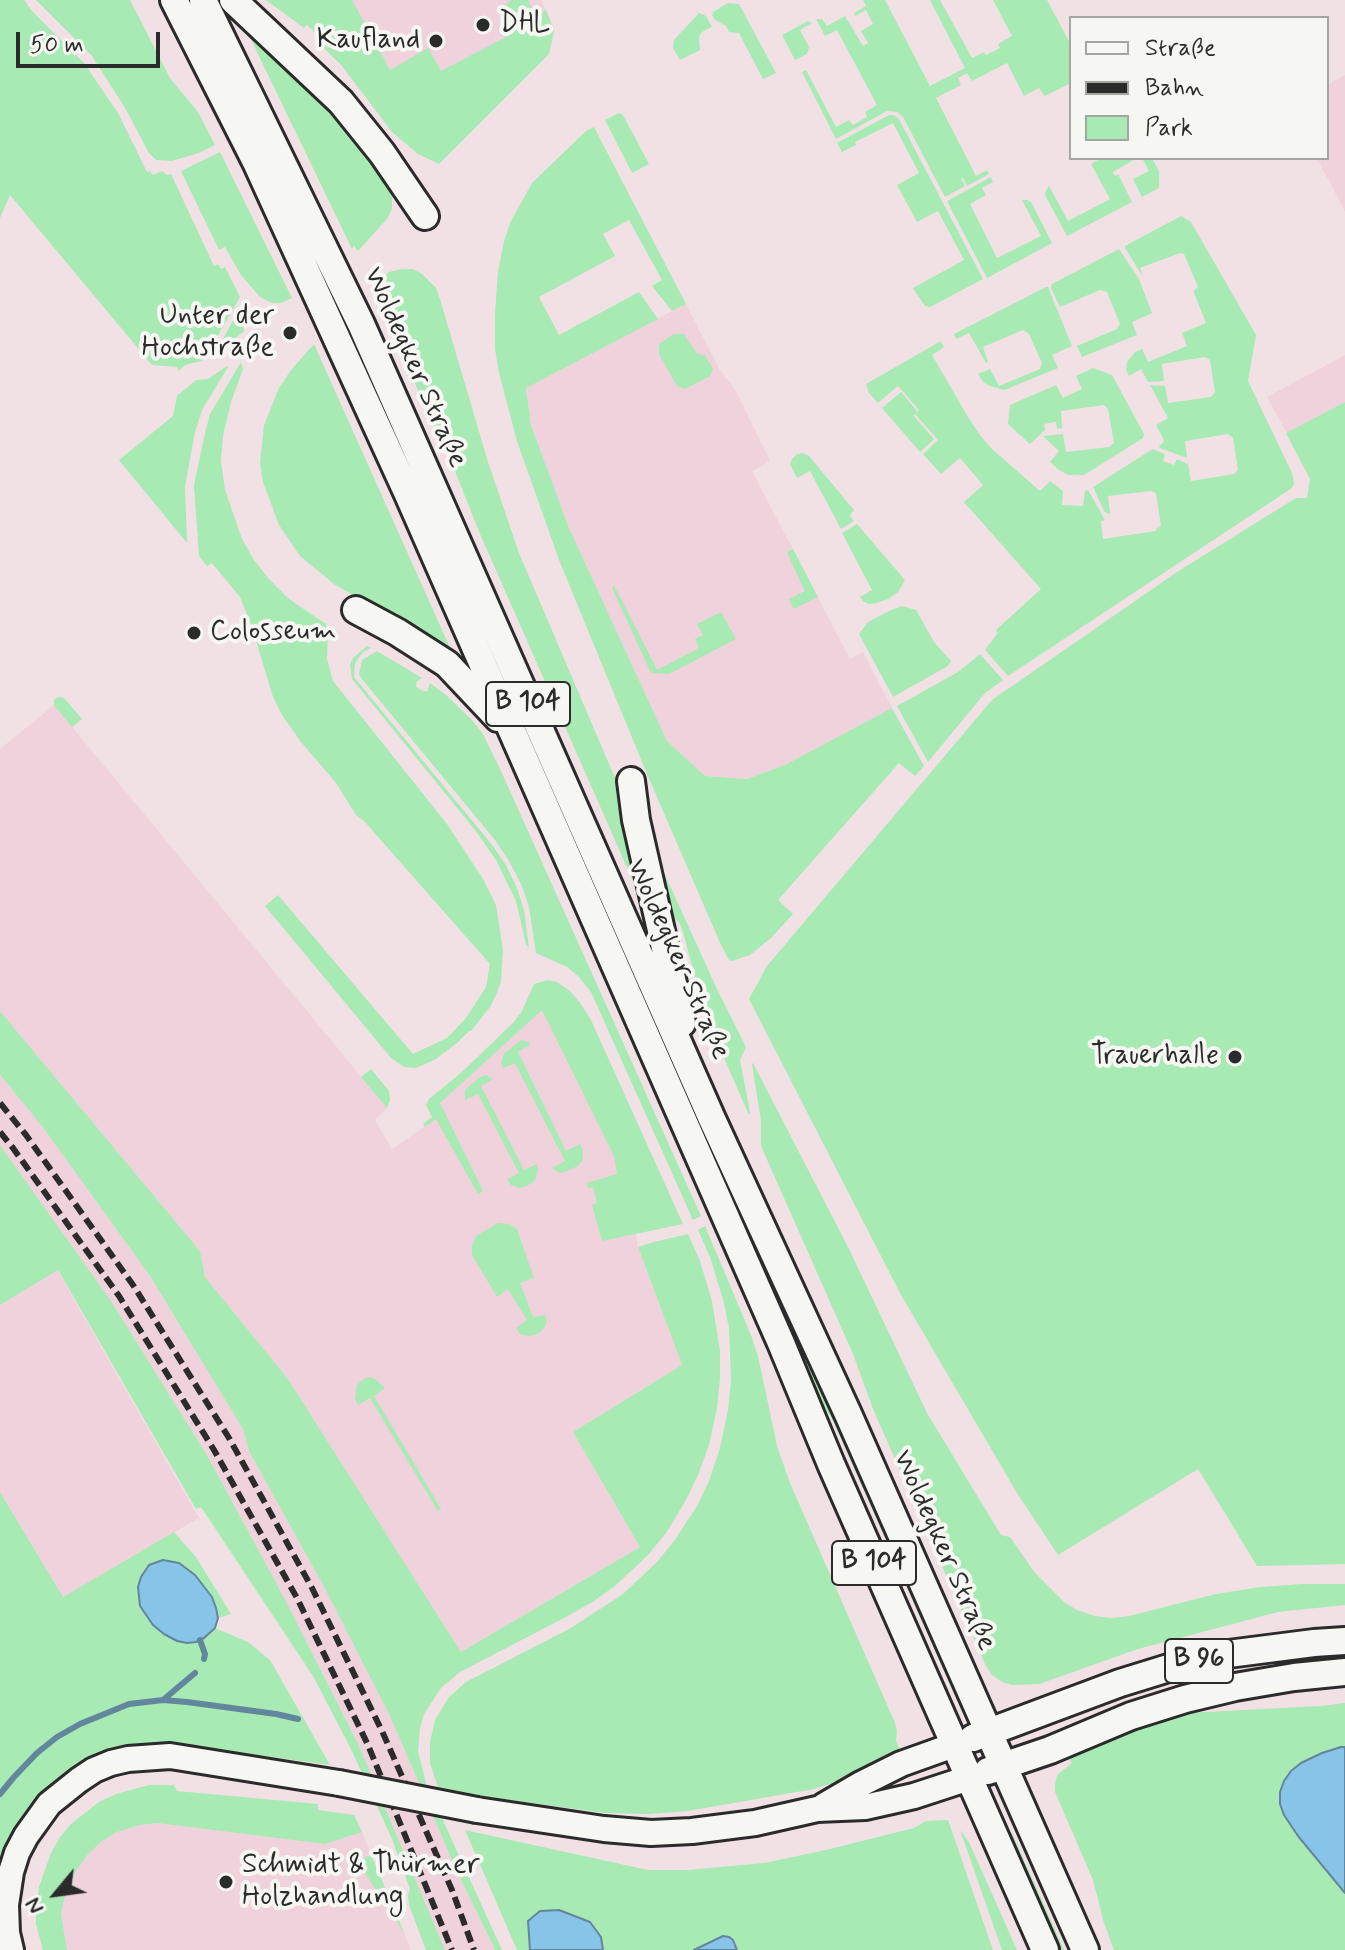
<!DOCTYPE html>
<meta charset="utf-8">
<style>
body{margin:0}
#map{position:relative;width:1345px;height:1950px;overflow:hidden;background:#f2e1e4;font-family:Mynerve,sans-serif}
canvas{display:block}
.legend{position:absolute;left:1069px;top:16px;width:260px;height:144px;box-sizing:border-box;background:#f6f6f2;border:2px solid #a5a5a2;margin:0;padding:10px 14px;list-style:none;font-size:24px;color:#2b2b2b}
.legend li{display:flex;align-items:center;gap:16px;height:40px}
.legend b{width:40px;border:2px solid #a5a5a2}
.north{position:absolute;left:16px;top:1854px;width:80px;height:80px;-webkit-text-stroke:6px #f6f6f2;paint-order:stroke;rotate:241deg;font-size:22px;font-weight:700;line-height:32px;text-align:center;color:#2b2b2b}
.north::after{content:'';display:block;margin:auto;width:28px;height:36px;background:#2b2b2b;clip-path:polygon(50% 0,100% 100%,50% 72%,0 100%)}
.scale{position:absolute;left:16px;top:32px;width:144px;height:36px;box-sizing:border-box;border:4px solid #2b2b2b;border-top:0;padding-left:10px;font-size:24px;line-height:28px;white-space:nowrap;color:#2b2b2b;-webkit-text-stroke:6px #f6f6f2;paint-order:stroke}
</style>
<div id="map">
<canvas width="1345" height="1950"></canvas>
<ul class="legend">
<li><b style="height:10px;background:#f6f6f2"></b>Straße</li>
<li><b style="height:10px;background:#2b2b2b"></b>Bahn</li>
<li><b style="height:22px;background:#a7eab4"></b>Park</li>
</ul>
<div class="north">N</div>
<div class="scale">50 m</div>
</div>
<script>
const ctx = document.querySelector('canvas').getContext('2d');
ctx.lineJoin = 'round';
function fillPath(path, color) { ctx.fillStyle = color; ctx.fill(path, 'evenodd'); }
const toPath = rows => new Path2D(rows.map(r => 'M' + r).join(''));
function strokePath(path, color, width, dash) { ctx.strokeStyle = color; ctx.lineWidth = width; ctx.lineCap = dash ? 'butt' : 'round'; ctx.setLineDash(dash || []); ctx.stroke(path); }
function label(font, color, halo, rows, align = 'center') {
  ctx.font = font + ' Mynerve,sans-serif'; ctx.lineWidth = 8; ctx.setLineDash([]); ctx.textBaseline = 'middle'; ctx.strokeStyle = halo; ctx.fillStyle = color; for (const [text, x, y, turn = 0] of rows) {
    ctx.save(); ctx.translate(x, y); ctx.rotate((+turn || 0) * Math.PI / 180); ctx.textAlign = isNaN(turn) ? turn : align; if (halo) ctx.strokeText(text, 0, 0); ctx.fillText(text, 0, 0); ctx.restore();
  }
}
const built = toPath([
 [294,0,541,0,552,22,554,32,513,35,409,97],
 [1345,75,1345,212,1317,158,1327,158,1327,85],
 [686,304,718,367,736,391,770,461,752,471,850,659,863,652,892,708,785,765,747,779,705,776,667,741,569,528,531,425,526,387],
 [1345,355,1345,402,1287,433,1267,397],
 [54,705,387,1108,375,1120,392,1149,436,1119,428,1105,550,987,622,1149,638,1247,682,1365,573,1432,640,1547,461,1652,288,1379,205,1277,200,1251,0,1011,0,749],
 [0,1075,42,1126,150,1276,243,1429,249,1451,323,1585,390,1716,455,1867,495,1950,445,1950,359,1746,287,1603,207,1455,111,1301,0,1145],
 [57,1270,199,1518,63,1597,0,1492,0,1305],
 [157,1823,325,1844,362,1832,411,1950,67,1950,61,1914,66,1893,76,1871,88,1854,102,1841,117,1832,140,1825]
]);
const green = toPath([
 [0,0,24,0,33,12,84,63,118,113,147,172,150,171,153,175,162,171,167,175,171,174,214,266,218,264,221,269,225,267,240,297,213,344,215,351,201,361,185,365,179,371,177,367,152,365,10,195,0,218],
 [36,0,130,0,170,78,198,112,215,145,199,153,172,161,156,160,149,153,125,108,92,56],
 [266,0,352,0,390,70,428,48,441,71,510,35,508,30,546,10,554,32,549,54,439,164,418,154,392,132,342,66,318,42,321,38,307,25,304,28],
 [512,0,528,0,533,10,506,25,497,9],
 [863,0,885,0,930,86,965,68,930,0,940,0,972,58,984,52,986,55,1000,48,998,44,1012,36,993,0,1047,0,1071,45,1071,83,1045,96,1039,88,1024,96,1007,63,972,81,967,73,958,78,961,85,936,98,976,176,987,170,989,174,967,186,963,178,961,179,965,186,945,197,903,117,897,112,887,111,836,139,802,72,806,70,836,127,849,120,853,125,867,117,865,112,877,105,837,30,825,36,816,19,822,19,827,26,845,16,863,46,868,43,861,31,873,24,866,10,855,16,854,13,866,6],
 [728,3,739,4,776,73,763,79,739,33,729,32,726,26,715,20,712,15,713,12],
 [699,13,706,16,712,27,702,32,699,37,700,50,680,60,673,48,674,40],
 [808,21,812,23,800,30,809,47,807,54,795,60,782,35],
 [244,25,331,106,393,185,388,189,392,197,392,209,387,219,358,251,354,246,352,249],
 [619,113,623,115,649,164,632,173,605,120],
 [889,115,894,115,899,119,983,279,930,307,925,306,913,288,964,260,938,211,917,222,897,185,919,173,893,123,855,142,856,145,842,152,837,143],
 [594,127,686,304,672,311,652,286,662,280,629,220,603,234,615,256,539,297,559,335,639,292,658,319,526,388,531,425,569,528,667,741,705,776,747,779,785,765,892,708,924,766,915,776,899,763,778,900,793,914,771,938,750,955,732,961,729,960,721,945,647,774,559,560,517,441,499,373,495,349,495,313,498,272,504,241,510,223,532,183,586,131],
 [220,152,292,298,281,303,272,303,260,297,241,275,225,247,219,250,181,171],
 [1102,158,1137,158,1113,172,1115,176,1118,174,1132,202,1067,236,1045,195,1046,190,1049,186,1068,221,1110,199,1091,164],
 [1142,158,1152,158,1159,171,1159,188,1142,197,1133,179,1149,171],
 [991,177,993,182,982,188,986,195,970,204,997,258,1041,236,1022,200,1027,200,1031,202,1052,243,987,278,947,201],
 [1181,216,1191,222,1256,335,1248,381,1292,473,1294,484,1292,488,1008,676,985,650,998,633,996,630,1041,589,964,502,983,485,960,458,941,474,923,454,938,440,915,414,913,415,934,439,920,452,882,408,901,392,917,411,916,413,919,410,898,386,878,403,869,393,866,384,941,341,944,347,932,355,968,417,980,435,992,449,1040,491,1050,481,1063,491,1062,505,1083,506,1085,491,1088,490,1105,520,1101,521,1103,539,1156,531,1156,529,1161,526,1156,493,1151,491,1108,496,1110,514,1108,514,1104,511,1093,487,1153,449,1165,454,1163,461,1174,465,1177,459,1188,464,1191,481,1234,474,1238,470,1233,438,1228,434,1185,441,1187,458,1160,448,1159,446,1163,443,1164,440,1156,425,1168,418,1150,385,1165,386,1168,403,1211,397,1215,392,1210,360,1205,357,1162,364,1164,381,1148,382,1141,369,1129,376,1126,370,1127,362,1135,352,1142,349,1148,362,1187,346,1182,333,1206,323,1194,293,1194,290,1198,287,1184,254,1180,253,1140,268,1143,277,1125,248,1125,246],
 [1119,249,1139,279,1152,313,1132,322,1137,335,1082,357,1077,346,1117,329,1120,324,1107,292,1100,290,1060,307,1051,288,1052,284],
 [402,269,413,269,422,274,436,288,440,299,488,462,519,553,618,785,629,819,644,906,480,534,455,471,372,289,389,272],
 [1046,287,1048,287,1072,346,1052,355,1058,368,1004,390,990,386,983,382,978,374,990,369,999,386,1040,369,1042,363,1029,334,1023,330,983,347,988,362,986,363,969,333,956,339,954,334],
 [242,304,244,305,244,331,223,348,220,344],
 [674,334,684,334,697,354,705,355,713,369,710,376,685,389,677,386,659,354,659,344],
 [314,344,451,650,448,651,334,584,300,556,279,525,263,482,260,463,264,425,279,388,291,370],
 [241,362,243,369,231,402,223,436,221,461,225,490,242,539,254,560,269,579,289,599,326,624,328,635,327,659,333,681,447,824,483,879,496,905,503,950,501,982,496,995,490,1007,471,1031,469,1031,457,1043,436,1059,416,1068,404,1067,391,1058,265,906,278,895,413,1054,447,1038,466,1018,486,987,490,964,364,821,356,815,336,783,301,742,282,715,273,697,252,627,240,597,212,563,207,566,199,556,194,485,205,433,210,414],
 [227,366,228,367,202,410,195,432,185,486,187,543,119,460,173,416,177,396,196,380,208,379],
 [1093,368,1112,375,1144,434,1143,438,1084,475,1068,475,1059,470,1050,462,1059,451,1043,436,1063,434,1066,452,1109,447,1114,443,1108,409,1104,405,1061,411,1062,428,1057,429,1056,422,1044,424,1045,430,1030,444,1008,424,1010,405,1056,385,1063,398,1082,389,1076,376],
 [1345,402,1345,1564,1257,1566,1198,1469,1058,1555,1017,1493,901,1295,749,999,767,966,992,700,1177,572,1296,498,1307,498,1310,479,1286,433],
 [803,453,809,456,854,510,850,516,854,521,841,529,810,471,797,478,790,464,792,459,797,454],
 [857,524,905,580,898,592,888,599,877,603,869,604,864,602,860,597,872,590,842,533],
 [793,549,818,597,794,609,789,599,805,591,790,559,787,552],
 [614,585,657,670,699,648,695,639,703,635,697,624,721,612,736,639,669,674,651,673,612,588],
 [902,606,916,610,934,642,951,661,948,666,893,697,859,634,868,622,891,610],
 [367,646,371,648,363,652,355,663,354,677,493,846,506,865,517,888,524,910,529,948,526,944,516,901,496,860,475,830,352,679,350,665,353,658],
 [377,651,422,678,417,681,416,686,419,689,427,692,430,683,446,695,472,720,483,734,501,771,701,1216,693,1220,591,992,579,977,567,967,536,953,529,907,522,886,509,861,495,840,361,678,359,674,362,660],
 [980,654,1003,680,985,693,928,762,897,706,958,672],
 [58,697,64,698,82,719,72,727,54,705,54,700],
 [646,833,717,989,746,1047,740,1060,750,1112,749,1115,705,1015,683,932,680,924,674,918,666,918],
 [548,980,557,982,570,991,581,1004,591,1020,683,1224,602,1241,592,1205,597,1203,593,1187,588,1188,587,1183,617,1174,614,1156,542,1010,440,1103,483,1191,478,1194,436,1119,425,1127,423,1124,432,1117,426,1105,429,1099,462,1072,513,1023,522,1011,534,984],
 [0,1011,200,1251,205,1277,288,1379,461,1652,640,1547,573,1432,682,1365,638,1247,654,1242,688,1234,700,1261,712,1301,720,1351,720,1378,717,1408,709,1445,698,1475,686,1500,666,1533,648,1555,615,1586,594,1601,566,1617,460,1672,441,1688,424,1714,420,1728,418,1751,426,1783,502,1950,495,1950,455,1867,390,1716,323,1585,249,1451,243,1429,150,1276,42,1126,0,1075],
 [521,1040,528,1042,530,1045,518,1052,566,1151,580,1144,583,1150,582,1161,578,1166,565,1172,560,1173,552,1168,565,1161,515,1063,503,1068,501,1063,504,1054],
 [753,1063,848,1247,927,1413,1001,1535,1010,1537,1035,1573,1064,1602,1077,1610,1095,1616,1111,1618,1129,1616,1216,1594,1260,1587,1302,1584,1345,1584,1345,1605,1278,1612,1138,1649,1039,1684,1012,1685,1002,1682,992,1675,985,1664,873,1409,853,1354,761,1146,761,1121,752,1064],
 [371,1069,389,1091,390,1100,387,1108,361,1077],
 [486,1075,493,1079,481,1086,524,1170,537,1164,538,1170,535,1180,527,1186,519,1188,511,1185,507,1179,519,1173,478,1094,465,1100,465,1090,480,1077],
 [0,1145,111,1301,207,1455,287,1603,359,1746,445,1950,426,1950,409,1905,408,1895,410,1889,392,1839,351,1749,313,1676,201,1507,196,1509,58,1270,0,1305],
 [714,1147,797,1335,839,1417,962,1704,960,1707,833,1421,807,1379,708,1151],
 [498,1223,509,1224,517,1229,534,1278,520,1283,533,1317,545,1315,547,1322,544,1328,538,1334,530,1336,521,1335,516,1328,527,1320,508,1289,497,1297,472,1255,472,1246,476,1236],
 [705,1226,751,1335,758,1356,777,1446,790,1483,895,1723,897,1730,896,1741,902,1754,857,1775,814,1789,688,1811,649,1814,605,1813,473,1795,438,1787,430,1763,430,1742,435,1720,449,1697,466,1682,571,1628,623,1594,657,1562,674,1541,697,1506,709,1481,720,1448,728,1410,731,1379,729,1328,723,1299,710,1257,698,1230],
 [370,1377,375,1379,385,1388,374,1396,441,1509,438,1511,370,1398,358,1405,355,1399,357,1385,362,1380],
 [0,1492,63,1597,174,1532,196,1557,231,1614,218,1618,216,1608,144,1570,138,1587,211,1633,215,1628,248,1642,270,1660,330,1765,194,1746,144,1744,123,1748,107,1753,73,1769,40,1796,15,1827,0,1862],
 [1345,1703,1345,1747,1341,1747,1291,1771,1284,1781,1280,1792,1280,1804,1284,1815,1298,1836,1345,1893,1345,1950,1114,1950,1104,1923,1093,1880,1055,1792,1055,1785,1057,1775,1072,1763,1065,1751,1186,1713,1321,1706],
 [149,1785,174,1785,177,1791,318,1804,318,1810,354,1815,362,1832,325,1844,157,1823,140,1825,117,1832,102,1841,88,1854,76,1871,66,1892,61,1914,67,1950,43,1950,36,1924,36,1905,39,1887,51,1853,60,1837,71,1824,99,1802,116,1794],
 [944,1820,948,1820,993,1950,737,1950,737,1947,723,1936,694,1950,517,1950,465,1830,648,1870,688,1870,764,1863,826,1850,914,1828,926,1821],
 [960,1830,969,1842,1017,1950,1002,1950],
 [1012,1833,1064,1950,1056,1950,1005,1836],
 [371,1855,405,1934,357,1861]
]);
const water = toPath([
 [163,1560,179,1563,195,1575,212,1597,216,1608,218,1618,215,1628,204,1638,196,1642,187,1643,177,1641,164,1634,153,1625,140,1606,138,1587,141,1577,149,1565,163,1560],
 [1341,1747,1345,1747,1345,1893,1298,1836,1284,1815,1280,1804,1280,1792,1284,1781,1291,1771,1301,1763,1322,1753,1341,1747],
 [559,1910,590,1922,601,1937,603,1950,530,1950,528,1921,540,1911,559,1910],
 [723,1936,729,1937,733,1940,737,1950,694,1950,723,1936]
]);
const stream = toPath([
 [200,1640,205,1654,204,1659],
 [163,1700,195,1673],
 [0,1794,14,1777,37,1753,57,1737,80,1724,129,1704,163,1700,187,1702,276,1714,298,1719]
]);
const secondary = toPath([
 [823,1806,859,1785,901,1764,954,1745],
 [477,1810,604,1829,651,1833,692,1831,755,1823,817,1809,865,1807,914,1796,969,1778],
 [11,1950,7,1933,6,1905,11,1872,17,1853,26,1836,49,1804,79,1780,94,1770,111,1763,128,1759,170,1756,339,1783]
]);
const primary = toPath([
 [174,0,257,164,407,492,781,1343,831,1464,1045,1950],
 [203,0,361,324,712,1119,848,1414,1085,1950],
 [233,0,341,102,382,153,425,216],
 [356,610,397,632,447,664,498,718],
 [631,781,636,820,682,1023],
 [973,1738,1120,1683,1175,1666,1228,1654,1314,1643,1345,1641],
 [988,1771,1050,1750,1131,1716,1185,1699,1235,1687,1294,1677,1345,1672]
]);
const rail = toPath([
 [0,1103,26,1135,133,1285,229,1438,312,1588,382,1731,452,1890,474,1950],
 [0,1132,13,1148,119,1296,214,1450,297,1598,368,1745,452,1950]
]);
const secondaryBridge = toPath([
 [339,1783,477,1810]
]);
const markers = [
 [483,25,8,"#2b2b2b"],
 [436,41,8,"#2b2b2b"],
 [290,333,8,"#2b2b2b"],
 [194,633,8,"#2b2b2b"],
 [1235,1057,8,"#2b2b2b"],
 [226,1882,8,"#2b2b2b"]
];
const shields = [
 [528,704,84],
 [874,1563,84],
 [1199,1661,68]
];
const shieldNames = [
 ["B 104",528,704],
 ["B 104",874,1563],
 ["B 96",1199,1661]
];
const poiNames = [
 ["DHL",499,25],
 ["Kaufland",420,41,"right"],
 ["Unter der",274,317,"right"],
 ["Hochstraße",274,349,"right"],
 ["Colosseum",210,633],
 ["Trauerhalle",1219,1057,"right"],
 ["Schmidt & Thürmer",242,1866],
 ["Holzhandlung",242,1898]
];
const streetNames = [
 ["Woldegker Straße",414,368,66],
 ["Woldegker Straße",677,960,66],
 ["Woldegker Straße",943,1551,66]
];
fillPath(built, '#efd2db');
fillPath(green, '#a7eab4');
fillPath(water, '#87c4e7');
strokePath(water, '#62879c', 2);
strokePath(stream, '#62879c', 6);
strokePath(secondary, '#2b2b2b', 30);
strokePath(primary, '#2b2b2b', 32);
strokePath(secondary, '#f6f6f2', 24);
strokePath(primary, '#f6f6f2', 26);
strokePath(rail, '#2b2b2b', 6, [12, 6]);
strokePath(secondaryBridge, '#2b2b2b', 30, []);
strokePath(secondaryBridge, '#f6f6f2', 24);
for (const [x, y, r, color] of markers) { const dot = new Path2D(); dot.arc(x, y, r, 0, 2 * Math.PI); ctx.fillStyle = color; ctx.fill(dot); strokePath(dot, '#f6f6f2', 3); }
for (const [x, y, w] of shields) { const box = new Path2D(); box.roundRect(x - w / 2, y - 22, w, 44, 6); ctx.fillStyle = '#f6f6f2'; ctx.fill(box); strokePath(box, '#2b2b2b', 2); }
label('bold 26px', '#2b2b2b', null, shieldNames);
label('28px', '#2b2b2b', '#f6f6f2', poiNames, 'left');
label('28px', '#2b2b2b', '#f6f6f2', streetNames);
</script>
